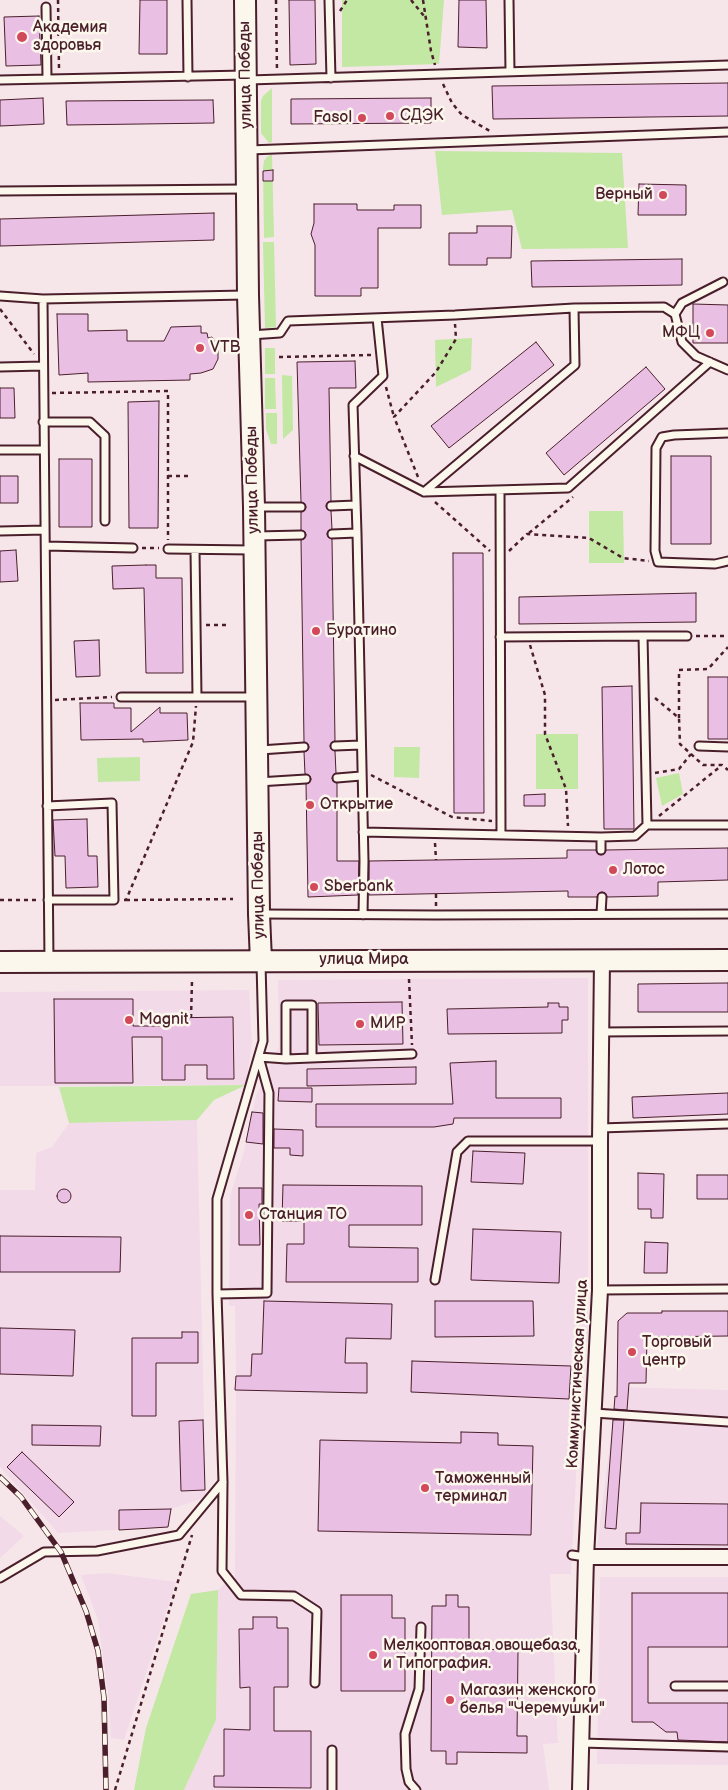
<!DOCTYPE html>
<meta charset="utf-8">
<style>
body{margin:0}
canvas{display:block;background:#f6e6ea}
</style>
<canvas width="728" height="1790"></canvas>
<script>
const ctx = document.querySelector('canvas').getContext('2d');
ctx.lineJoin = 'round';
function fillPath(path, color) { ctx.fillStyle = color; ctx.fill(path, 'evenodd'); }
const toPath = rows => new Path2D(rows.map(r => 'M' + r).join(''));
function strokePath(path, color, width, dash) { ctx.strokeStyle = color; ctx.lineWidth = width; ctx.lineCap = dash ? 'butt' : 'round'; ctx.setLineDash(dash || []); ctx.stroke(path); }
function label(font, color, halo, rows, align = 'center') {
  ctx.font = font + ' "Balsamiq Sans",sans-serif'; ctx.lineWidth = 5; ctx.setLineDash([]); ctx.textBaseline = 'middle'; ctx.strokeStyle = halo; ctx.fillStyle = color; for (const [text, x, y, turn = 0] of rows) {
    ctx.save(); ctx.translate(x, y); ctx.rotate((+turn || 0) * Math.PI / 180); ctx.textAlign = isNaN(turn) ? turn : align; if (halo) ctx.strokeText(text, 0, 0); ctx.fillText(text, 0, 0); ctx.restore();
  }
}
const built = toPath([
 [588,978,588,1341,572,1348,569,1398,580,1399,571,1574,550,1574,558,1743,543,1744,549,1790,184,1790,216,1720,218,1590,229,1580,235,1578,236,1376,235,1306,229,1306,230,1196,243,1155,256,1096,279,1046,278,980],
 [249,990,252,1042,246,1085,0,1086,0,992],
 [197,1120,206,1497,171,1509,168,1527,58,1533,0,1467,0,1190,35,1190,36,1153,52,1147,69,1123],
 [617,1387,728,1390,728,1548,597,1547],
 [0,1516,24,1536,0,1558],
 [107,1573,176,1582,124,1740,111,1738,109,1701,98,1620,81,1575],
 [600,1577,728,1577,728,1765,597,1764]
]);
const green = toPath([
 [342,0,444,0,439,64,342,67],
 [272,88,272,142,269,143,261,133,261,101,263,96],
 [435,151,622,153,628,248,522,249,512,210,442,215],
 [272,154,274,237,264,238,263,168,264,161,267,157],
 [263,242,274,242,276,327,265,328],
 [472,338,471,370,436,387,435,340],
 [265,348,275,348,275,374,265,374],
 [282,375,292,376,293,430,283,439],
 [265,378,275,378,276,409,265,409],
 [266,413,277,413,277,444,271,444,266,429],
 [589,511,623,511,624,563,589,563],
 [536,734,578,734,578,789,536,789],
 [394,747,420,747,419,778,394,777],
 [140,757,140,781,98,782,97,758],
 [679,773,683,794,662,806,656,778],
 [246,1085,214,1100,197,1120,69,1123,59,1087],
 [218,1590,216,1720,184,1790,134,1790,146,1728,191,1594]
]);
const building = toPath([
 [140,0,167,0,167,54,139,54,140,0],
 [289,0,315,0,316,64,290,65,289,0],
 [459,0,486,0,487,48,458,47,459,0],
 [39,16,41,65,6,66,4,17,39,16],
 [728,83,728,116,493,119,492,86,728,83],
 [43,98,44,124,0,126,0,100,43,98],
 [431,98,431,123,291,124,291,99,431,98],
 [213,100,214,123,67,125,66,101,213,100],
 [273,170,273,181,263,181,263,171,273,170],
 [639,184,686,185,686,215,638,215,639,184],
 [314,204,357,204,357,210,394,210,394,205,421,205,421,228,378,228,378,288,361,288,361,296,315,296,315,245,311,234,314,223,314,204],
 [214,213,214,240,0,246,0,219,214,213],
 [477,226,512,226,511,258,487,258,487,265,449,265,449,233,477,233,477,226],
 [682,259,682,285,532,287,531,261,682,259],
 [693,304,728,305,728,343,693,343,693,304],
 [57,314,88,314,88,331,127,330,127,341,164,341,171,327,201,326,201,333,207,333,208,338,212,337,218,347,218,359,213,369,201,373,190,374,190,380,88,382,88,373,59,375,57,314],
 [536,342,554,365,449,448,431,426,536,342],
 [355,361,356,388,329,388,331,501,328,502,326,506,327,509,331,511,332,529,329,530,327,534,328,537,332,539,335,741,332,742,330,746,331,749,335,751,336,773,332,778,333,781,337,783,337,861,359,861,358,895,308,897,306,784,309,783,311,779,310,776,305,774,304,752,307,751,309,747,308,744,304,742,301,540,304,539,306,535,305,532,301,530,301,512,305,510,306,507,304,503,301,502,297,362,355,361],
 [646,367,665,389,564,475,546,453,646,367],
 [0,388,14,388,15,418,0,418,0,388],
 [159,401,158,528,129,528,128,402,159,401],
 [671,456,711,456,711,544,671,544,671,456],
 [59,459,92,459,92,527,59,527,59,459],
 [0,476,18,476,18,503,0,503,0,476],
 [16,550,18,581,0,582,0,551,16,550],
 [453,553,483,553,484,813,454,813,453,553],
 [146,565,156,565,156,578,182,578,183,673,146,673,144,588,113,589,112,566,146,565],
 [696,593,696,622,519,624,519,597,696,593],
 [99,640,100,676,76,677,74,641,99,640],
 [708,677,728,677,728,739,708,739,708,677],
 [632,686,634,829,604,829,602,687,632,686],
 [80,703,114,703,114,708,131,708,131,732,160,707,160,713,187,713,188,740,143,742,143,739,81,740,80,703],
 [545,794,545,806,524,806,524,795,545,794],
 [87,819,88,856,97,856,98,887,66,888,65,856,55,856,53,820,87,819],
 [728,848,728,880,658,882,658,896,607,897,605,893,602,892,598,894,597,897,568,897,568,891,369,895,369,861,567,858,567,850,596,850,598,854,601,855,605,853,606,850,728,848],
 [728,983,728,1012,638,1012,638,984,728,983],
 [54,999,133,999,133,1026,160,1026,160,1018,233,1017,234,1079,207,1079,207,1065,185,1065,185,1080,162,1080,162,1037,132,1037,133,1083,55,1083,54,999],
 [402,1002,403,1044,319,1045,318,1003,402,1002],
 [548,1003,559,1003,559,1007,568,1007,568,1020,562,1020,562,1033,448,1034,447,1009,548,1007,548,1003],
 [496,1061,496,1098,561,1098,561,1118,454,1118,453,1124,434,1127,316,1127,316,1104,453,1104,450,1063,496,1061],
 [416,1067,416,1084,307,1086,307,1069,416,1067],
 [279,1088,312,1088,312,1102,278,1101,279,1088],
 [728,1093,728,1114,633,1118,632,1097,728,1093],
 [252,1112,263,1113,263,1144,246,1142,252,1112],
 [274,1129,303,1130,303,1156,290,1155,290,1148,274,1148,274,1129],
 [473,1151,525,1153,523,1184,471,1182,473,1151],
 [638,1173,664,1174,663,1218,651,1218,651,1209,638,1209,638,1173],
 [697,1175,728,1175,728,1199,697,1199,697,1175],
 [283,1185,422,1186,422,1225,349,1225,349,1247,418,1248,418,1282,286,1282,287,1244,304,1244,304,1221,282,1221,283,1185],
 [239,1188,262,1188,262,1204,259,1204,260,1245,239,1245,239,1188],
 '57 1196a7 7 0 1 1 14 0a7 7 0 1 1-14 0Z',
 [473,1229,561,1232,559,1283,471,1280,473,1229],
 [0,1236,121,1237,120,1272,0,1272,0,1236],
 [645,1242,668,1243,667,1273,644,1273,645,1242],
 [264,1301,392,1304,391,1339,346,1338,345,1363,367,1363,367,1393,235,1390,236,1376,251,1376,252,1354,262,1354,264,1301],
 [435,1301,533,1301,534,1336,435,1337,435,1301],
 [662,1311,728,1311,728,1336,647,1337,646,1383,629,1383,627,1410,614,1409,615,1396,617,1397,618,1321,627,1313,662,1313,662,1311],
 [0,1328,75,1330,73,1376,0,1374,0,1328],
 [182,1332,198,1332,198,1363,156,1363,156,1416,132,1416,132,1338,182,1338,182,1332],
 [412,1361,571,1366,569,1399,411,1392,412,1361],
 [203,1420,205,1490,181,1491,179,1421,203,1420],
 [613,1420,624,1420,616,1529,605,1528,613,1420],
 [32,1425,101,1426,100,1446,32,1445,32,1425],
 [461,1432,498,1433,498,1445,533,1446,531,1535,318,1531,320,1440,461,1443,461,1432],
 [22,1452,74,1502,59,1517,7,1467,22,1452],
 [641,1503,728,1504,728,1545,626,1544,626,1533,640,1533,641,1503],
 [171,1509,168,1527,119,1530,119,1510,171,1509],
 [632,1593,728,1593,728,1647,648,1647,648,1703,728,1703,728,1742,678,1740,677,1732,666,1732,653,1722,632,1722,632,1593],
 [341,1595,392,1595,392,1618,405,1618,405,1691,341,1691,341,1595],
 [446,1595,458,1595,458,1607,469,1607,469,1649,518,1650,517,1736,527,1736,527,1753,457,1752,457,1764,446,1764,446,1751,431,1751,432,1606,446,1606,446,1595],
 [253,1617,277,1617,277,1628,288,1628,288,1687,274,1687,274,1731,311,1731,311,1788,214,1787,214,1776,224,1776,224,1729,250,1730,250,1687,240,1688,239,1629,253,1629,253,1617]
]);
const path = toPath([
 [58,0,59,68],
 [276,0,277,71],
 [411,0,424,16],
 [423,0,431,51,435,65],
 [340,11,347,0],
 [443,84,452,103,462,115,490,131],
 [0,309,34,354],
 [279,357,371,355],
 [386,387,394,417],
 [52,393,168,391,168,540],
 [168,476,188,476],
 [418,477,394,417,436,372,456,339,455,324],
 [435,502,490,551],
 [529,533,573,497],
 [142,548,159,548],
 [509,551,527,534,589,538,623,558,649,561],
 [206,625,229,625],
 [696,636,728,636],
 [530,645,545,695,545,734,566,789,568,826],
 [655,698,679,718,680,744,703,765,722,765,728,770],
 [55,700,112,697],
 [679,718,679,670,708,669,728,647],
 [655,773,679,769,691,754],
 [371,775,452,817,492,821],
 [659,816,721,766],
 [435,843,436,860],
 [436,894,436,907],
 [0,900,38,900],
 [124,900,126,900,193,742,196,706],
 [126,900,233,899],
 [409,979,412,1045],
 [191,1018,192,981],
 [115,1790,192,1535]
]);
const lane = toPath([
 [187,0,188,77],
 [329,0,331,78],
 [509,0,510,72],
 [46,7,47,79],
 [0,80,245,75],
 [249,80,728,65],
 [249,150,728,132],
 [0,191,244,189],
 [0,296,43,299,245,295],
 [43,299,49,961],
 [675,314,682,342,696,356,728,370],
 [250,335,280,333,288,321,455,315,574,308,664,307,675,314,682,303,723,282],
 [0,367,43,366],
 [43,422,90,422,105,436,105,521],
 [728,433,674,435,662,437,656,448,655,551,658,562,715,564,728,561],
 [0,450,44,450],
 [354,456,424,492,568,488,710,362],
 [500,490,501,835],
 [424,492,575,365,574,308],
 [331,506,356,505],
 [256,507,301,507],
 [0,531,45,530],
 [332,534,357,533],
 [256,536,301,535],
 [46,546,133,548],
 [168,549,253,550],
 [195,550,197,697],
 [643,636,687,636],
 [500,637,643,636,647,825],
 [121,697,254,697],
 [335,746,361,745],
 [699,746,728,747],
 [260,750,304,747],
 [337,778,361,776],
 [258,782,306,779],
 [47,806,112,803,114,900,48,900],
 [363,832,601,837,635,836,647,825,728,825],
 [601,837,601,850],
 [261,914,436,915,728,914],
 [601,914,602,897],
 [363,915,364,861,357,533,353,405,383,376,377,318],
 [261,963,263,1041,217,1199,217,1294,223,1482,222,1571,241,1595,294,1596,317,1611,315,1683],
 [601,1032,728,1031],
 [286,1059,286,1005,312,1005,312,1058],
 [600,1128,728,1124],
 [435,1280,457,1152,468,1141,600,1141],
 [600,1290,728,1289],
 [217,1294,267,1293,269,1093,259,1057,286,1059,412,1054],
 [594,1413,728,1422],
 [572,1555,586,1557],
 [0,1578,44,1552,97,1551,179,1535,223,1482],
 [675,1686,728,1686],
 [581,1743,728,1747],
 [332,1750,332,1790],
 [416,1790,409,1782,406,1769,405,1734,419,1689,421,1627]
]);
const street = toPath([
 [586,1557,728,1557],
 [580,1790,586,1557,600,1290,600,1141,602,960]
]);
const secondary = toPath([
 [245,0,248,295,254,507,259,914,261,961],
 [0,962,728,960]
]);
const rail = toPath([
 [0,1477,21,1497,61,1552,86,1611,98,1651,104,1698,106,1790]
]);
const markers = [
 [22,37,6,"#d1495b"],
 [390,116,5,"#d1495b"],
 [362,118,5,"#d1495b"],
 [663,195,5,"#d1495b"],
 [710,333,5,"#d1495b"],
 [200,348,5,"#d1495b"],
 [316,631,5,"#d1495b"],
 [310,805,5,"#d1495b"],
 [613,870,5,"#d1495b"],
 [314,887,5,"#d1495b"],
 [129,1020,5,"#d1495b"],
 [360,1024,5,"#d1495b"],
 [249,1215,5,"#d1495b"],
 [632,1352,5,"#d1495b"],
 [425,1488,5,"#d1495b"],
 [373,1655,5,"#d1495b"],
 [450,1700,5,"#d1495b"]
];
const poiNames = [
 ["Академия",33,28],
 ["здоровья",33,46],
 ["СДЭК",400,116],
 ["Fasol",352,118,"right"],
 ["Верный",653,195,"right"],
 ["МФЦ",700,333,"right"],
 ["VTB",210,348],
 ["Буратино",326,631],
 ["Открытие",320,805],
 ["Лотос",623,870],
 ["Sberbank",324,887],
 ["Magnit",139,1020],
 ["МИР",370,1024],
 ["Станция ТО",259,1215],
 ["Торговый",642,1343],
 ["центр",642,1361],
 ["Таможенный",435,1479],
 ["терминал",435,1497],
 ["Мелкооптовая овощебаза,",383,1646],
 ["и Типография.",383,1664],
 ["Магазин женского",460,1691],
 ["белья \"Черемушки\"",460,1709]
];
const streetNames = [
 ["улица Победы",246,75,-91],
 ["улица Победы",253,480,-91],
 ["улица Победы",259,885,-91],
 ["улица Мира",364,960],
 ["Коммунистическая улица",578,1374,-87]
];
fillPath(built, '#f2dae8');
fillPath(green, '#c2e8a3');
fillPath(building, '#eabfe4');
strokePath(building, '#4a1f2b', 1);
strokePath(lane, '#4a1f2b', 11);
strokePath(street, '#4a1f2b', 18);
strokePath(secondary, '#4a1f2b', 24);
strokePath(path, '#4a1f2b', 2.5, [4, 4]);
strokePath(lane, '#fbf7ec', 7);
strokePath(street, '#fbf7ec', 14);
strokePath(secondary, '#fbf7ec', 20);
strokePath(rail, '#4a1f2b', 5.5);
strokePath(rail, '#fbf7ec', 4, [11]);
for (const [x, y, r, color] of markers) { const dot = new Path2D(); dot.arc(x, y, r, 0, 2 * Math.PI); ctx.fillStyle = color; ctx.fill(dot); strokePath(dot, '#fbf7ec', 2); }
label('16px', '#4a1f2b', '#fbf7ec', poiNames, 'left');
label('16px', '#4a1f2b', '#fbf7ec', streetNames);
</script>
